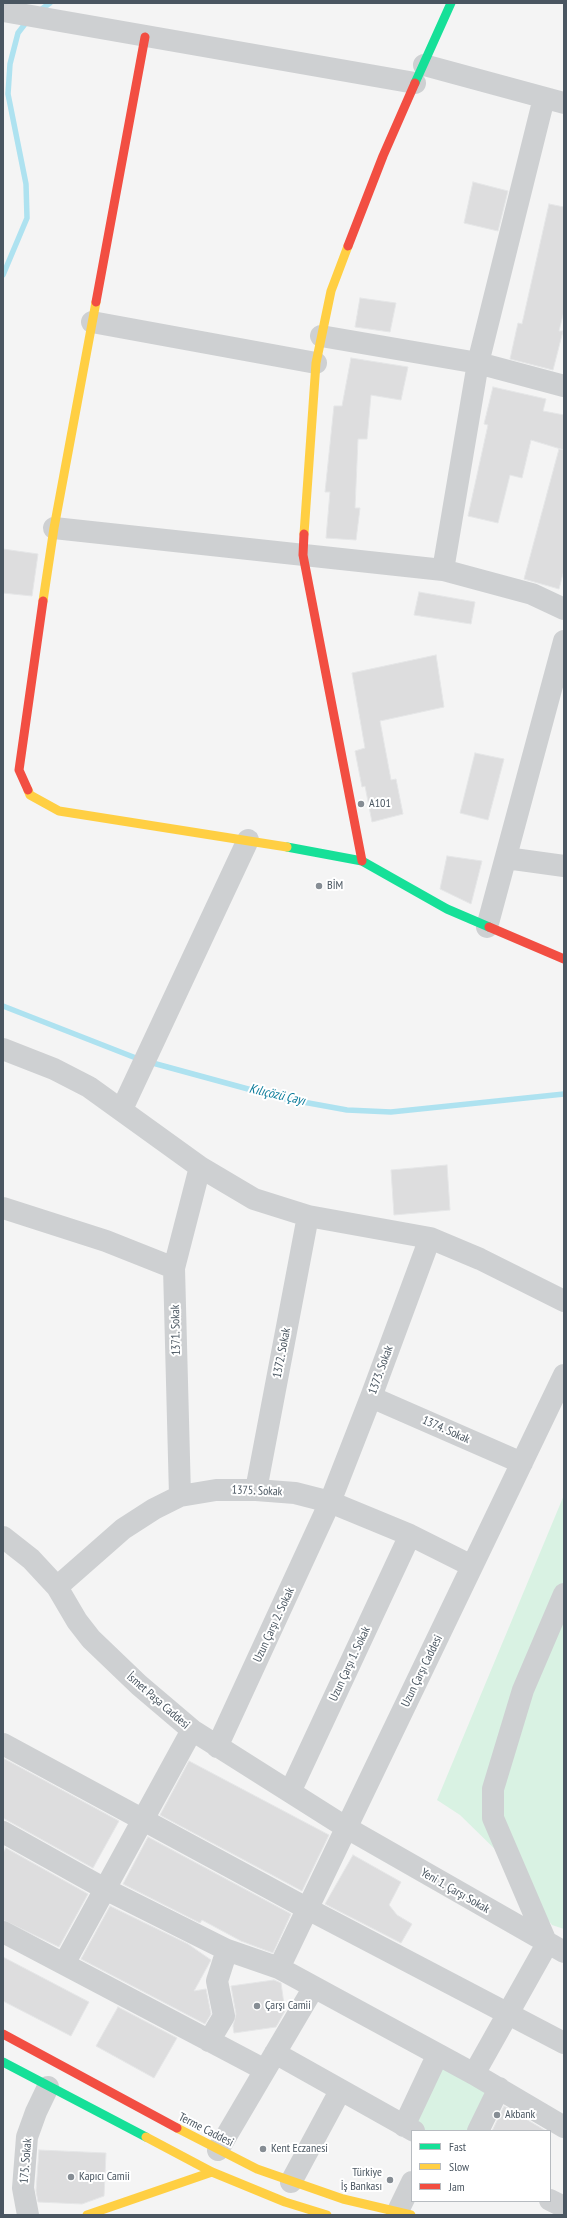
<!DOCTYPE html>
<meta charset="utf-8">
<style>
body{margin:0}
#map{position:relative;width:567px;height:2218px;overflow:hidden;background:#f4f4f4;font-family:"PT Sans Narrow",sans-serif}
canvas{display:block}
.frame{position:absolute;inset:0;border:4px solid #4a5661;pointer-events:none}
.legend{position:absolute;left:411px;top:2130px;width:140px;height:72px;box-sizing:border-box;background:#fff;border:1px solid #b7bbc0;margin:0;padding:5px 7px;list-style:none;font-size:12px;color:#4a5661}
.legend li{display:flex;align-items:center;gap:8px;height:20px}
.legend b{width:20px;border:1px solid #b7bbc0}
</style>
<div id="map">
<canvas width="567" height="2218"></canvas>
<div class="frame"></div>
<ul class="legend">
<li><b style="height:5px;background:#16e098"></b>Fast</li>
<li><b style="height:5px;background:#ffcf43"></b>Slow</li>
<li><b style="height:5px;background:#f24e42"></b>Jam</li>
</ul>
</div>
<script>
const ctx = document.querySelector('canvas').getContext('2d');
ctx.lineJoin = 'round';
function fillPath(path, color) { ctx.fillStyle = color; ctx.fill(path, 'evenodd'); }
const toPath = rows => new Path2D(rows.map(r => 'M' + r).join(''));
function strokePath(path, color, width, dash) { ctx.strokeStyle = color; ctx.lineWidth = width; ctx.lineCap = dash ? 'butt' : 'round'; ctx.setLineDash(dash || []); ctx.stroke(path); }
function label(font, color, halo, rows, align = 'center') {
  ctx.font = font + ' "PT Sans Narrow",sans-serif'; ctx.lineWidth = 4; ctx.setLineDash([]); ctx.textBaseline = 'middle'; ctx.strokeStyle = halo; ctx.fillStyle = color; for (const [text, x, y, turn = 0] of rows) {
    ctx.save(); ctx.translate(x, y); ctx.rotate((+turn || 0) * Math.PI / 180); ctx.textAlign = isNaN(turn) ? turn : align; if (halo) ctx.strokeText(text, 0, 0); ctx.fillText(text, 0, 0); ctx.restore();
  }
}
const green = toPath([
 [564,1495,564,1929,552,1925,535,1903,505,1859,460,1815,437,1800],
 [437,2056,499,2088,478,2131,414,2131]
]);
const stream = toPath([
 [39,11,50,3],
 [3,275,27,218,26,184,8,94,10,64,18,33,28,20],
 [3,1006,141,1060],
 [149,1062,281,1098,347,1110,391,1112,564,1094]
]);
const building = toPath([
 [473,182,508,191,498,231,464,223,473,182],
 [549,204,564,207,564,311,559,331,563,331,553,370,510,359,518,323,522,324,549,204],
 [360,298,396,303,390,332,355,327,360,298],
 [351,358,408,367,401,400,371,395,367,439,358,439,355,508,360,508,356,540,326,538,330,492,325,492,334,406,342,406,351,358],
 [493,387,546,399,543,411,564,415,564,450,531,440,522,478,510,475,498,523,468,516,488,425,484,424,493,387],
 [559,449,564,450,564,570,559,589,524,579,559,449],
 [3,549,38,554,32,596,3,593,3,549],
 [419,592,475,602,471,624,414,615,419,592],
 [436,655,444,707,380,721,391,780,396,779,403,814,372,822,365,786,362,787,355,751,365,748,352,673,436,655],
 [475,753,504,759,488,820,460,813,475,753],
 [447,856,482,861,471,904,440,889,447,856],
 [447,1165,450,1210,394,1215,391,1170,447,1165],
 [3,1758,119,1821,93,1868,3,1818,3,1758],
 [189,1761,329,1835,302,1891,160,1815,189,1761],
 [148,1837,291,1914,273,1953,241,1941,202,1920,200,1923,123,1884,148,1837],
 [6,1848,88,1894,59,1947,3,1920,3,1853,6,1848],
 [353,1855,401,1882,389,1905,397,1915,412,1924,401,1943,325,1904,353,1855],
 [110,1906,188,1944,211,1960,194,1991,206,1989,211,2014,205,2024,81,1959,110,1906],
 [3,1957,89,2002,71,2036,3,2001,3,1957],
 [274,1980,281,1983,285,2011,276,2027,234,2033,233,2026,236,2014,231,1986,274,1980],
 [118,2007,177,2038,154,2078,96,2046,118,2007],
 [504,2106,546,2131,492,2131,504,2106],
 [39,2150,106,2153,104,2196,82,2204,38,2202,36,2191,39,2150]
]);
const street = toPath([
 [3,11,415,83],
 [424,65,564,103],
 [92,322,316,363],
 [321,336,478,363,564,386],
 [54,528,443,570,532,594,564,609],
 [443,570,478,363,544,98],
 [506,858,564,866],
 [487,927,564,641],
 [3,1049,54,1069,89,1087,200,1167,254,1199,308,1216,430,1238,480,1259,564,1301],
 [122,1109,248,840],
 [3,1208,106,1241,174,1268],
 [371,1397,522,1463],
 [256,1490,308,1216],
 [180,1496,174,1268,200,1167],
 [3,1537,31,1559,57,1587,77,1621,91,1639,139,1685,192,1730,347,1828,564,1952],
 [57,1587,123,1529,154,1509,180,1496,216,1490,256,1490,295,1493,330,1502,410,1535,472,1566],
 [3,1744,308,1909,564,2043],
 [217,1747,330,1502,371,1397,430,1238],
 [290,1792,410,1535],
 [3,1832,105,1889,227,1950,279,1968,474,2074,564,2127],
 [3,1932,265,2070],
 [64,1964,192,1730],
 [279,1968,564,1375],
 [209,2041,224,2016,217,1981,227,1950],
 [275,2053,414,2131],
 [474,2074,547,1944,493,1818,493,1789,523,1690,564,1594],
 [404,2126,437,2056],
 [478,2131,499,2088],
 [218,2150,314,1987],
 [291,2182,340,2091],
 [550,2200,564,2207],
 [397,2213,412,2182],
 [28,2215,23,2188,27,2137,36,2112,48,2087]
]);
const fast = toPath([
 [415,83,451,3],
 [287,847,362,861,447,909,489,927],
 [3,2062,146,2137]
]);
const slow = toPath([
 [304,534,316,363,331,291,348,246],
 [43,601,54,528,96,302],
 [28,790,30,795,59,811,287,847],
 [177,2128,257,2169,343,2199,411,2215],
 [146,2137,212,2172,285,2202,327,2215],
 [87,2215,212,2172]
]);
const jam = toPath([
 [348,246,383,156,415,83],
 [96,302,145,37],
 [304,534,303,555,362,861],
 [28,790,19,770,43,601],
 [489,927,564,959],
 [3,2034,177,2128]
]);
const markers = [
 [361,804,4,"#868d94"],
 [319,886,4,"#868d94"],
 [257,2006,4,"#868d94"],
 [497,2115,4,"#868d94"],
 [263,2149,4,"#868d94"],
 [71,2177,4,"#868d94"],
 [390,2180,4,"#868d94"]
];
const poiNames = [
 ["A101",369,804],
 ["BİM",327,886],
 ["Çarşı Camii",265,2006],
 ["Akbank",505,2115],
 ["Kent Eczanesi",271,2149],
 ["Türkiye",382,2173,"right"],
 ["İş Bankası",382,2187,"right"],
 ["Kapıcı Camii",79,2177]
];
const streetNames = [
 ["1371. Sokak",176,1330,-91],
 ["1372. Sokak",282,1353,-79],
 ["1373. Sokak",381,1370,-70],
 ["1374. Sokak",446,1430,24],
 ["1375. Sokak",257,1491,2],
 ["Uzun Çarşı 2. Sokak",274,1625,-65],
 ["Uzun Çarşı 1. Sokak",350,1664,-65],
 ["Uzun Çarşı Caddesi",422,1671,-64],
 ["İsmet Paşa Caddesi",158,1701,41],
 ["Yeni 1. Çarşı Sokak",455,1891,30],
 ["Terme Caddesi",206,2130,27],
 ["175. Sokak",26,2161,-85]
];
const waterNames = [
 ["Kılıçözü Çayı",277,1095,13]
];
fillPath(green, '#d9f2e3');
strokePath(stream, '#aee2f0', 5.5);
fillPath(building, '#ddddde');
strokePath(building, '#e5e6e7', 1);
strokePath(street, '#ced0d2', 22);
strokePath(fast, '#16e098', 9);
strokePath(slow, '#ffcf43', 9);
strokePath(jam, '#f24e42', 9);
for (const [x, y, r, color] of markers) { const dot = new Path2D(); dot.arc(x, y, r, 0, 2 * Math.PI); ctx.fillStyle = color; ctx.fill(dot); strokePath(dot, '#fff', 1.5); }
label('12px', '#4a5661', '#fff', poiNames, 'left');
label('12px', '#4a5661', '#fff', streetNames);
label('italic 13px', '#0c7c9b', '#fff', waterNames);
</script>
